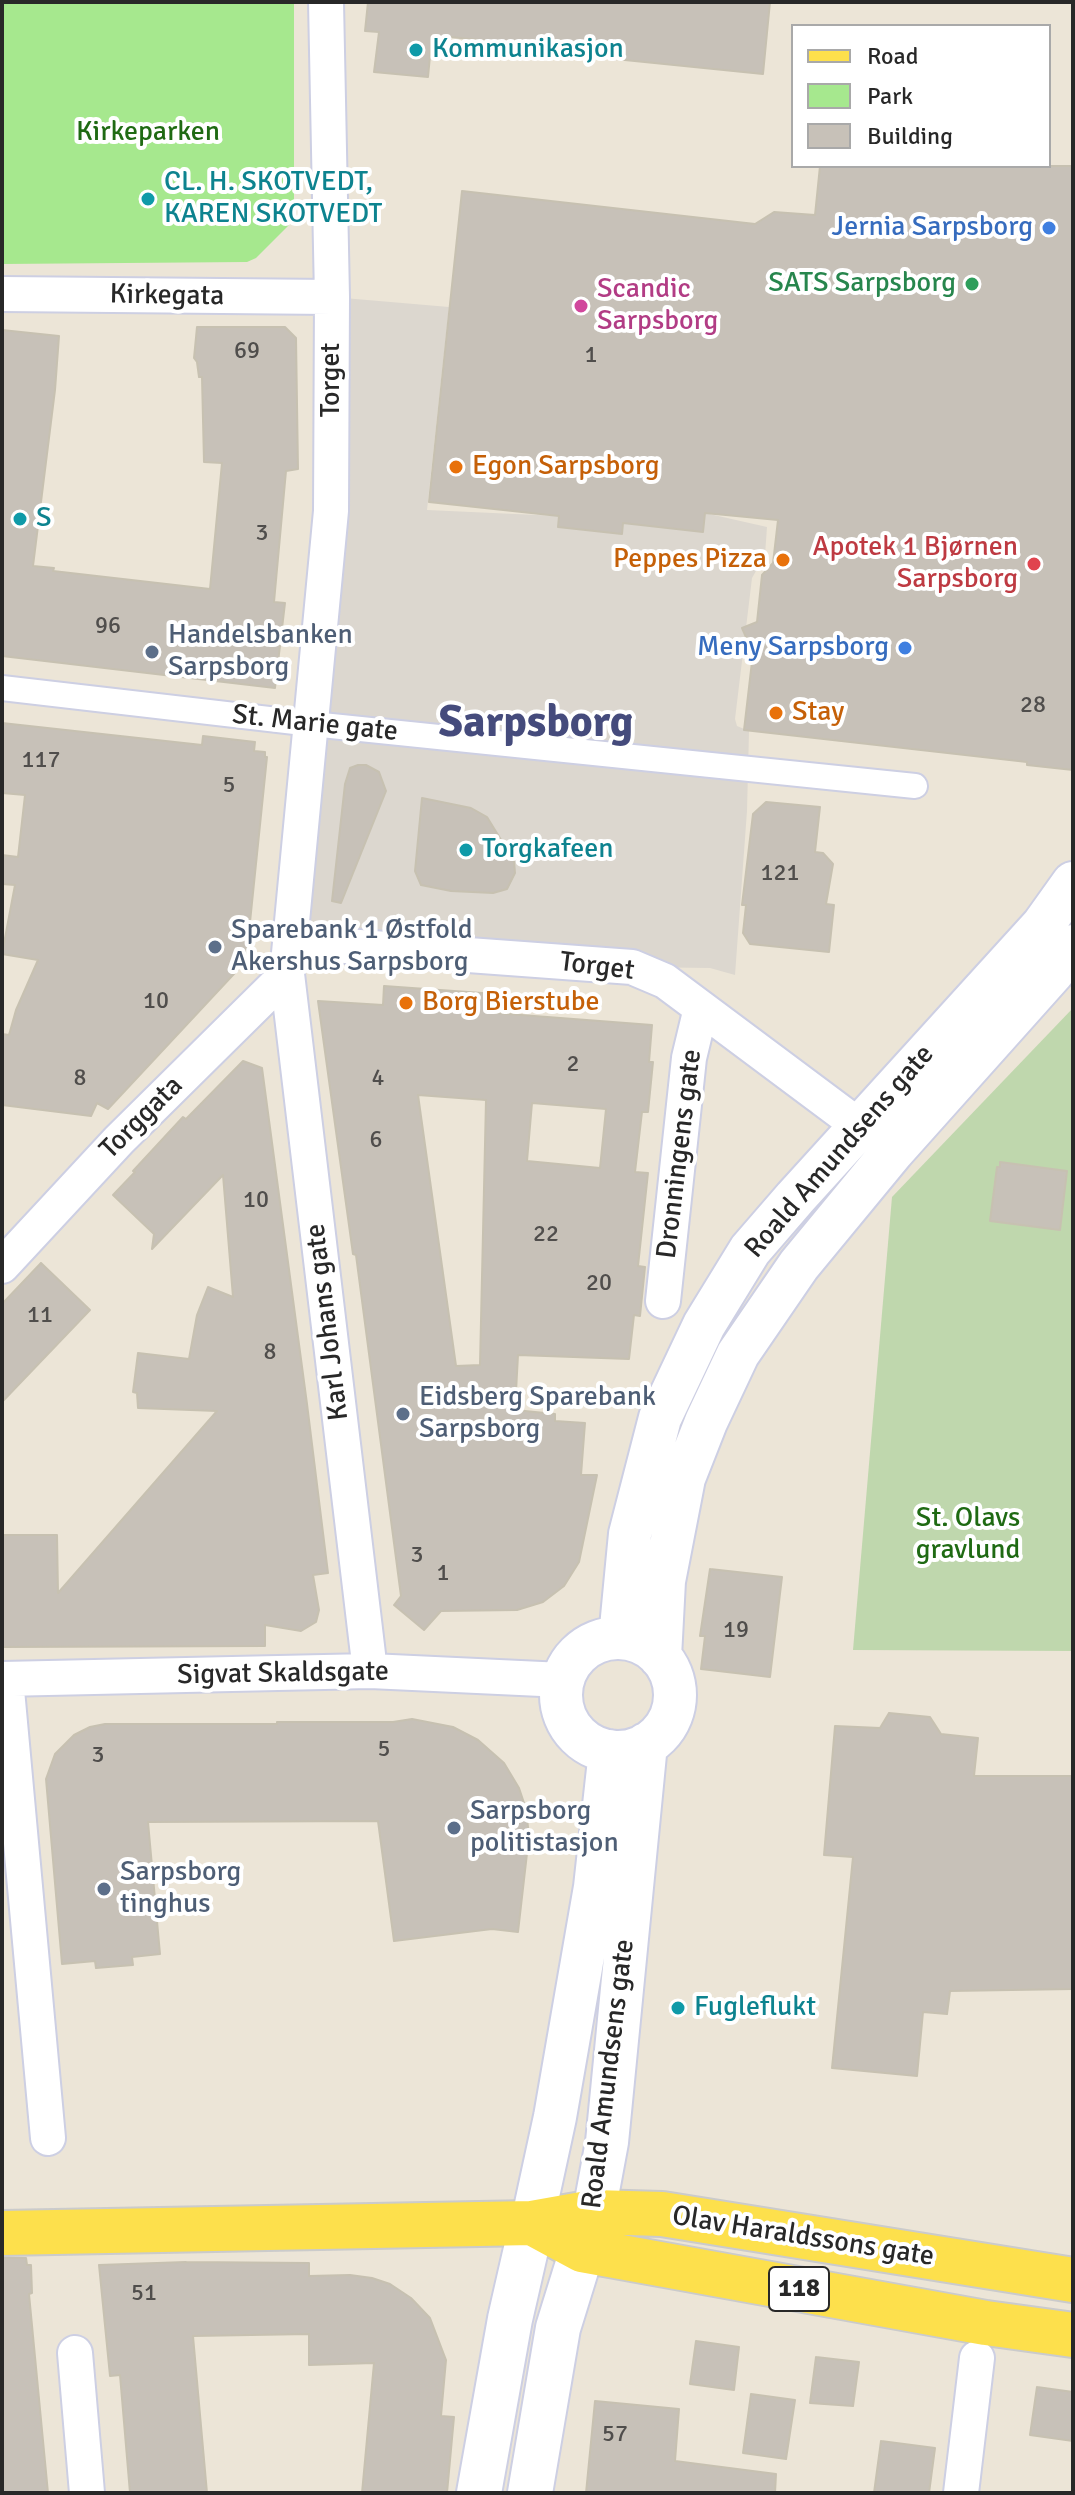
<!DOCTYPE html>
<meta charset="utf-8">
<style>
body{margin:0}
#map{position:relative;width:1075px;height:2495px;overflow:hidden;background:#ece5d7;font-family:Signika,sans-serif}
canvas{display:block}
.frame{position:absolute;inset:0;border:4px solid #282828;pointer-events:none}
.legend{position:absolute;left:791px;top:24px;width:260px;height:144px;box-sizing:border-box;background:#fff;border:2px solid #a9a9a9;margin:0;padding:10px 14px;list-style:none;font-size:24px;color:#282828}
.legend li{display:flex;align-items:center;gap:16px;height:40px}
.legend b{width:40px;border:2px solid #a9a9a9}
</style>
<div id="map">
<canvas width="1075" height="2495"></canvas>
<div class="frame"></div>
<ul class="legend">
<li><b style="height:10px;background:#fde04c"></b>Road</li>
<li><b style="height:22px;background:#a6e88e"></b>Park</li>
<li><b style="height:22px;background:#c7c1b8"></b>Building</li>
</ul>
</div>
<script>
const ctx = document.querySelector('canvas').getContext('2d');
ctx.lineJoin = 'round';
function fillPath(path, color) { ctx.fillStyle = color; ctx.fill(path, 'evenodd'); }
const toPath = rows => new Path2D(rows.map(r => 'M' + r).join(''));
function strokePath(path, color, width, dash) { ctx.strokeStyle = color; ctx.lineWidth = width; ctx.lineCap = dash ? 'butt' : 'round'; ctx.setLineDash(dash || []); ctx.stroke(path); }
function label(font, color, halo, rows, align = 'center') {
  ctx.font = font + ' Signika,sans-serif'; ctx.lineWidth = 8; ctx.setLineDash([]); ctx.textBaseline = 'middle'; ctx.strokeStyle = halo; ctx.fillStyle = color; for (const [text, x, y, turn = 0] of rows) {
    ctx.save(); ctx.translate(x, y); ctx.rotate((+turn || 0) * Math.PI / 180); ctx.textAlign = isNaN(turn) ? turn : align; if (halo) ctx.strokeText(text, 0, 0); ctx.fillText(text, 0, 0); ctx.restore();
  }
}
const green = toPath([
 [2,2,294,2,294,220,256,258,247,262,2,264]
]);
const cemetery = toPath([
 [1073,1008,1073,1651,853,1650,892,1197]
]);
const plaza = toPath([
 [332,297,449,307,427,510,559,516,558,527,621,534,623,524,627,523,703,532,705,513,767,527,764,569,756,571,752,578,735,719,737,726,749,731,747,811,735,975,710,968,632,967,291,942]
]);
const building = toPath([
 [368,2,770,2,763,74,605,58,572,53,573,50,432,35,428,77,374,72,379,32,365,31,368,2],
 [820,166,1073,166,1073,770,1027,765,1027,762,744,730,753,653,742,628,757,622,762,575,773,563,778,520,705,513,703,532,623,523,622,534,558,527,559,516,429,502,462,191,755,224,774,212,815,215,820,166],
 [197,327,285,327,296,338,298,469,286,471,274,602,285,603,275,688,2,656,2,330,59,336,55,390,33,566,54,568,53,571,210,589,222,463,204,462,202,377,199,377,197,362,194,358,197,327],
 [2,723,202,745,203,736,255,742,254,751,265,752,265,757,267,757,246,961,108,1109,97,1103,91,1116,2,1105,2,1034,9,1035,16,1010,38,960,2,954,15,885,2,884,2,855,18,857,25,795,2,793,2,723],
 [358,765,366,765,379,772,386,791,341,903,332,901,345,784,350,768,358,765],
 [422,798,471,808,487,817,514,861,515,873,507,889,493,893,451,891,421,885,415,871,422,798],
 [766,802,820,807,815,852,823,853,833,864,826,904,834,905,829,952,750,944,743,933,746,905,742,905,753,814,766,802],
 [384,986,496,994,495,1013,652,1025,649,1062,653,1062,648,1112,642,1112,635,1172,648,1173,638,1266,645,1267,640,1316,634,1315,629,1359,518,1355,515,1410,555,1414,555,1421,585,1423,581,1475,597,1475,579,1562,564,1586,543,1602,517,1610,441,1611,424,1630,394,1605,401,1596,356,1255,353,1254,318,1001,383,1005,384,986],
 [418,1095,486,1100,480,1365,456,1366,418,1095],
 [532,1103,606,1109,600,1168,527,1161,532,1103],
 [243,1061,262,1068,307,1404,328,1573,313,1575,319,1610,316,1622,301,1631,265,1625,265,1646,2,1647,2,1535,57,1535,58,1593,217,1411,138,1408,137,1393,133,1392,138,1353,189,1359,197,1315,208,1287,233,1297,223,1175,152,1249,154,1234,113,1195,135,1172,133,1171,183,1117,186,1119,243,1061],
 [1000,1162,1067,1171,1060,1230,990,1221,997,1167,1000,1167,1000,1162],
 [41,1263,90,1310,2,1402,2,1304,41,1263],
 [710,1569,782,1577,770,1677,701,1669,705,1636,700,1636,710,1569],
 [889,1713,930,1717,941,1734,978,1738,974,1776,1073,1776,1073,1989,950,1991,947,2014,923,2012,917,2076,832,2068,853,1857,824,1855,835,1726,880,1728,889,1713],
 [412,1719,453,1727,478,1740,504,1763,519,1788,526,1809,529,1836,518,1932,492,1929,394,1941,378,1821,148,1822,160,1954,132,1957,133,1965,96,1968,95,1961,62,1964,46,1779,55,1754,74,1735,90,1727,105,1724,277,1724,277,1722,393,1722,412,1719],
 [2,2258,26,2258,27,2265,31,2265,32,2293,29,2294,48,2493,2,2493,2,2258],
 [186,2262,309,2263,309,2276,350,2275,372,2278,390,2284,411,2298,430,2318,446,2360,441,2416,454,2417,447,2493,362,2493,374,2363,309,2365,309,2334,193,2336,207,2493,130,2493,120,2375,110,2376,99,2265,186,2262],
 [696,2341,739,2347,734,2390,690,2384,696,2341],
 [816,2357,859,2362,853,2406,810,2403,816,2357],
 [1037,2387,1073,2392,1073,2441,1030,2435,1037,2387],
 [751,2394,795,2400,786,2459,743,2453,751,2394],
 [595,2401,679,2409,675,2461,776,2474,775,2493,586,2493,595,2401],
 [881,2441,935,2448,929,2493,874,2493,881,2441]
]);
const pedestrian = toPath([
 [2,688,312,724,915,786]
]);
const minor = toPath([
 [326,2,332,297,331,511,287,974,370,1671],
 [2,294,332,297],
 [291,942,632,967,665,981,878,1140],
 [2,1266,119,1140,287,974],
 [663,1301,689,1058,701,1008],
 [2,1679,370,1671,563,1680],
 [6,1679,48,2138],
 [75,2353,87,2493],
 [961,2493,977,2358]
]);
const tertiary = toPath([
 [620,1638,630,1534,660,1418,704,1325,750,1250,795,1198,1043,925,1073,883],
 '561 1695a57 57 0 1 1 114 0a57 57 0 1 1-114 0Z',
 [660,1657,664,1581,684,1478,706,1422,738,1354,799,1265,893,1151,1053,972,1073,946],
 [594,2212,607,2142,646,1744],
 [532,2223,555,2117,595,1887,610,1751]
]);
const secondary = toPath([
 [479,2493,510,2319,532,2223],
 [530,2493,558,2328,593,2215]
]);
const primary = toPath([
 [532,2223,582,2250,986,2323,1073,2335],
 [2,2233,532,2223,594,2212,662,2214,1073,2280]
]);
const markers = [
 [416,50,8,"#0f9aa8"],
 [148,199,8,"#0f9aa8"],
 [1049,228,8,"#3f7fe0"],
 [972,284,8,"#2e9e5b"],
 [581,306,8,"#d1479c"],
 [456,467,8,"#e8710a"],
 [20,519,8,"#0f9aa8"],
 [783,560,8,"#e8710a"],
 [1034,564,8,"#e0444e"],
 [905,648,8,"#3f7fe0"],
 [152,652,8,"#5c6f8a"],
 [776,713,8,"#e8710a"],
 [466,850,8,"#0f9aa8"],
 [215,947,8,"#5c6f8a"],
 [406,1003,8,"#e8710a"],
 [403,1414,8,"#5c6f8a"],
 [454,1828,8,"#5c6f8a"],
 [104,1889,8,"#5c6f8a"],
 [678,2008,8,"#0f9aa8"]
];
const numberNames = [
 ["69",247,352],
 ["1",591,356],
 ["3",262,534],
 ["96",108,627],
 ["28",1033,706],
 ["117",41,761],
 ["5",229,786],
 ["121",780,874],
 ["10",156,1002],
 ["2",573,1065],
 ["8",80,1079],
 ["4",378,1079],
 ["6",376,1141],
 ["10",256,1201],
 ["22",546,1235],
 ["20",599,1284],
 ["11",40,1316],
 ["8",270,1353],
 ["3",417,1556],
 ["1",443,1574],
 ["19",736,1631],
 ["5",384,1750],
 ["3",98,1756],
 ["51",144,2294],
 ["57",615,2435]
];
const shields = [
 [799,2289,60]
];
const shieldNames = [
 ["118",799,2289]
];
const cultureNames = [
 ["Kommunikasjon",432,50],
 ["CL. H. SKOTVEDT,",164,183],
 ["KAREN SKOTVEDT",164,215],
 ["S",36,519],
 ["Torgkafeen",482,850],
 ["Fugleflukt",694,2008]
];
const parkNames = [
 ["Kirkeparken",148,133],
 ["St. Olavs",968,1519],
 ["gravlund",968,1551]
];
const shopNames = [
 ["Jernia Sarpsborg",1033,228],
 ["Meny Sarpsborg",889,648]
];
const leisureNames = [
 ["SATS Sarpsborg",956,284]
];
const hotelNames = [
 ["Scandic",597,290],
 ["Sarpsborg",597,322]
];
const streetNames = [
 ["Kirkegata",167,296,1],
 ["Torget",332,380,-90],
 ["St. Marie gate",315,724,6],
 ["Torget",597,967,7],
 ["Torggata",142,1118,-45],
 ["Roald Amundsens gate",840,1152,-49],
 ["Dronningens gate",680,1154,-83],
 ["Karl Johans gate",328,1322,-97],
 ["Sigvat Skaldsgate",283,1674,-1],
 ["Roald Amundsens gate",609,2074,-83],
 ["Olav Haraldssons gate",803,2237,9]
];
const foodNames = [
 ["Egon Sarpsborg",472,467],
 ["Peppes Pizza",767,560,"right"],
 ["Stay",792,713],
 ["Borg Bierstube",422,1003]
];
const healthNames = [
 ["Apotek 1 Bjørnen",1018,548],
 ["Sarpsborg",1018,580]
];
const serviceNames = [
 ["Handelsbanken",168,636],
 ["Sarpsborg",168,668],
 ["Sparebank 1 Østfold",231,931],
 ["Akershus Sarpsborg",231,963],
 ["Eidsberg Sparebank",419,1398],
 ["Sarpsborg",419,1430],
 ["Sarpsborg",470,1812],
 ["politistasjon",470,1844],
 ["Sarpsborg",120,1873],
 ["tinghus",120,1905]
];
const townNames = [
 ["Sarpsborg",536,724]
];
fillPath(green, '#a6e88e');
fillPath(cemetery, '#bfd7ad');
fillPath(plaza, '#dcd7cf');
fillPath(building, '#c7c1b8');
strokePath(building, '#c7c1b1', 2);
strokePath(pedestrian, '#cdcfe3', 28);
strokePath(minor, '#cdcfe3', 38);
strokePath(tertiary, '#cdcfe3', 46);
strokePath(secondary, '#cdcfe3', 48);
strokePath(primary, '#cbcbcb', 48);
strokePath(pedestrian, '#fff', 24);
strokePath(minor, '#fff', 34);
strokePath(tertiary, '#fff', 42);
strokePath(secondary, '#fff', 44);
strokePath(primary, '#fde04c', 44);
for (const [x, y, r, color] of markers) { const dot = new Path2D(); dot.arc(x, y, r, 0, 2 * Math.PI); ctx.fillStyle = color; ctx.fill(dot); strokePath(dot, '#fff', 3); }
label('24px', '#504e4c', null, numberNames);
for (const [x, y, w] of shields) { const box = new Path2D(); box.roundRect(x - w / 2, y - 22, w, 44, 6); ctx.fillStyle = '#fff'; ctx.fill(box); strokePath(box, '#282828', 2); }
label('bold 26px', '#282828', null, shieldNames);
label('28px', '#0d838f', '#fff', cultureNames, 'left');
label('28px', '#1f6a13', '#fff', parkNames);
label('28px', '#366cbe', '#fff', shopNames, 'right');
label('28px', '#27864d', '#fff', leisureNames, 'right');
label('28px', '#b23c85', '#fff', hotelNames, 'left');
label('28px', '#282828', '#fff', streetNames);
label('28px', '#c56008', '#fff', foodNames, 'left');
label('28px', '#be3a42', '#fff', healthNames, 'right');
label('28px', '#4e5e75', '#fff', serviceNames, 'left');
label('bold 44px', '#454b7c', '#fff', townNames);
</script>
